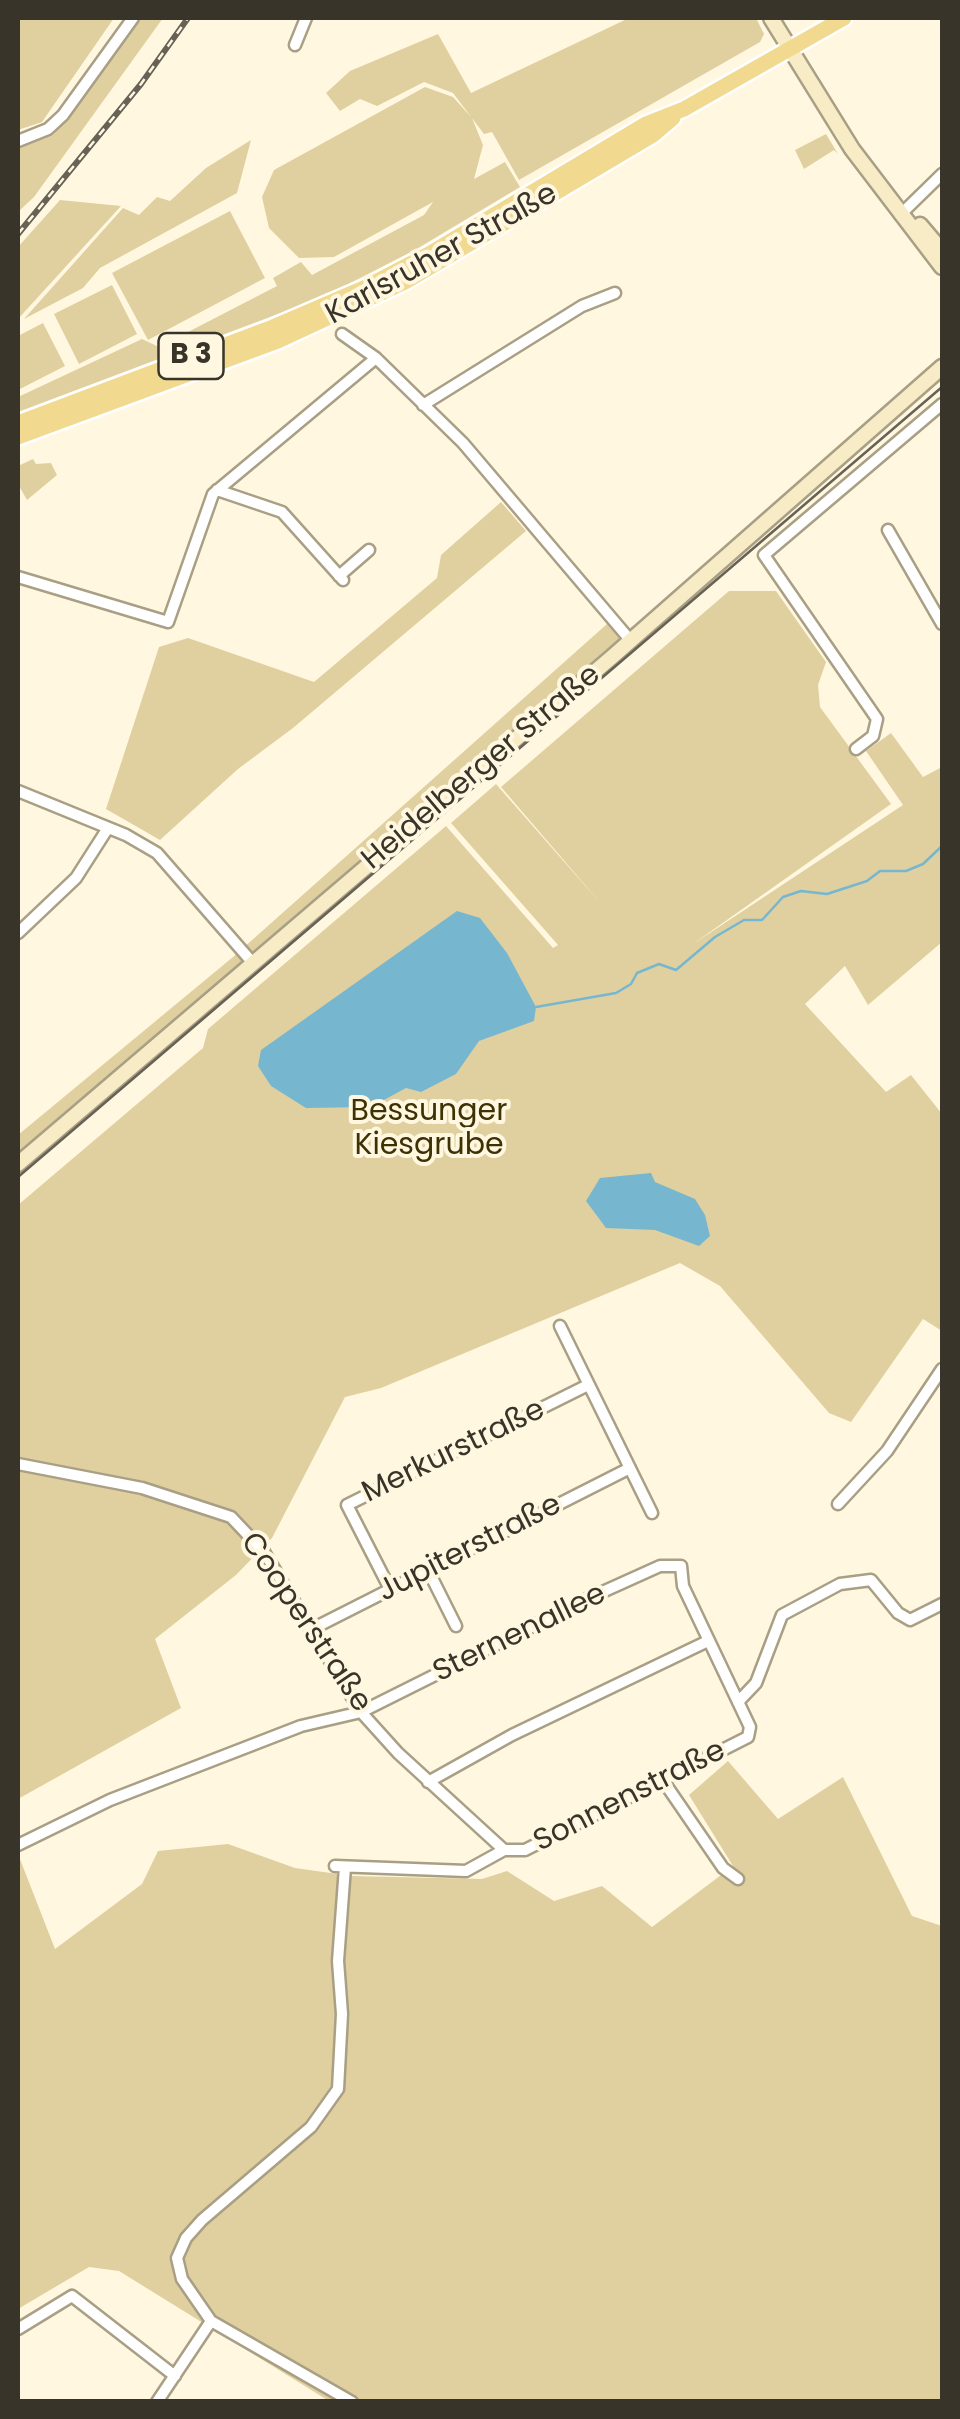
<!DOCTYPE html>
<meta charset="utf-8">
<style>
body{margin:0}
#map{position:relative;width:960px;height:2419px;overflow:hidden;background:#fff7e0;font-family:Poppins,sans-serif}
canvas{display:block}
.frame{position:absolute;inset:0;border:20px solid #383429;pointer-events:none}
</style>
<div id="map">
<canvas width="960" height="2419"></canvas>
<div class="frame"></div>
</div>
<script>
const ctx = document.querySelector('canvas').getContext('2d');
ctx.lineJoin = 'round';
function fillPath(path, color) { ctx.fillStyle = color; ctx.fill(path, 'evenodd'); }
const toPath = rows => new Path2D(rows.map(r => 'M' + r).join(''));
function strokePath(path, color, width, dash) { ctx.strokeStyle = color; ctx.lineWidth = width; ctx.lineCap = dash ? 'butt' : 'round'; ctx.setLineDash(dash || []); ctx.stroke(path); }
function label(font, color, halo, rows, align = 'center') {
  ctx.font = font + ' Poppins,sans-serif'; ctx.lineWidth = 8; ctx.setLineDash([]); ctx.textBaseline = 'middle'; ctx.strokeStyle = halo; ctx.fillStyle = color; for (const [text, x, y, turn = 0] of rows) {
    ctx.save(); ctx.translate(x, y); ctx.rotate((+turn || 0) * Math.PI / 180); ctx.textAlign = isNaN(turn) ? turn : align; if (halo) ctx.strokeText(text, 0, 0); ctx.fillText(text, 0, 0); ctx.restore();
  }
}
const green = toPath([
 [18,18,114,18,42,122,18,130],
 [141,18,163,18,34,197,18,212,18,146,54,134],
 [629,18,756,18,764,34,760,42,519,180,492,132,484,134,453,93,424,82,377,106,360,99,340,111,326,93,350,71,438,34,471,93],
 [425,87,453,97,472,118,483,145,474,179,505,162,520,187,415,250,323,297,18,412,18,397,142,339,159,347,277,286,273,278,301,262,312,275,424,215,433,202,334,257,299,258,269,228,262,197,274,170],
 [826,134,838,154,834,150,804,169,795,150],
 [251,140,237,193,100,268,83,288,24,319,123,208,139,215,157,197,170,201,206,168],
 [60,200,121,206,18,319,18,247],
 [230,211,265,278,148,340,112,273],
 [112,285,137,334,79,364,54,314],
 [43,323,65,366,18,390,18,336],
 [33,459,36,464,51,463,57,475,27,500,18,484,18,466],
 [501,502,526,531,293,728,238,769,160,840,106,809,159,647,188,638,314,682,437,578,441,555],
 [729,591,776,591,826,662,818,685,820,707,891,804,693,944,903,805,866,751,891,733,923,777,942,767,942,942,868,1005,845,966,805,1004,886,1092,911,1075,942,1114,942,1331,923,1319,851,1422,829,1413,720,1286,680,1263,381,1388,345,1397,272,1538,236,1575,155,1639,181,1708,18,1799,18,1205,203,1048,208,1029,446,826,553,948,558,945,451,823,496,784,603,906,501,787],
 [607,624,620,638,18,1154,18,1135,233,957],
 [728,1761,778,1819,843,1777,912,1916,942,1926,942,2401,329,2401,119,2271,89,2267,18,2309,18,1854,55,1949,142,1884,158,1851,228,1844,295,1868,352,1876,482,1879,507,1871,554,1901,602,1886,652,1927,733,1866,689,1795]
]);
const water = toPath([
 [457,911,480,918,507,953,536,1007,534,1021,479,1041,456,1074,421,1092,406,1088,371,1107,306,1108,271,1086,258,1066,261,1050],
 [651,1173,655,1182,695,1199,705,1215,710,1236,699,1246,655,1230,606,1228,586,1201,600,1178]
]);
const stream = toPath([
 [536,1007,616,993,631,984,637,973,659,964,676,970,715,937,744,920,762,920,783,897,801,891,827,894,867,881,880,871,906,871,923,864,942,846]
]);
const street = toPath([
 [295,45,306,18],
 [18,141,48,129,63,115,133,18],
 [900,215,942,174],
 [342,334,376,358,463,443,631,641],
 [423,405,582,306,615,293],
 [217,490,282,512,343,580],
 [888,530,942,624],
 [339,576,369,550],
 [18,577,168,622,213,494,376,358],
 [856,749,873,736,877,719,764,555,942,404],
 [18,791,126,835,157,853,252,962],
 [18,933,76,878,108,828],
 [560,1326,652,1513],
 [18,1464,142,1488,231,1517,264,1552,361,1712,398,1753,504,1850],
 [838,1504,887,1451,942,1369],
 [428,1570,456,1626],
 [390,1589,347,1505,588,1385],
 [310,1630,630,1468],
 [738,1702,756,1683,782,1615,840,1584,871,1580,898,1613,910,1620,942,1604],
 [428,1782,512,1735,708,1641],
 [664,1782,723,1868,738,1879],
 [18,1845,110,1800,301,1726,361,1712,589,1598,660,1566,681,1566,683,1586,750,1727,748,1737,525,1850,504,1850],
 [335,1866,466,1871,504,1850],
 [345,1867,338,1961,342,2014,338,2089,311,2127,202,2220,186,2238,177,2258,182,2279,211,2321,352,2402],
 [18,2329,72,2296,175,2376],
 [157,2402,211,2321]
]);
const secondary = toPath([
 [771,18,852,149,942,267],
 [920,225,942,251],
 [18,1164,612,657,942,367]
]);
const primary = toPath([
 [18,423,273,327,364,288,429,254,646,124,684,109,844,18],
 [18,437,278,341,405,282,653,135,673,118]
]);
const tram = toPath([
 [18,1177,942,387]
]);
const rail = toPath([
 [18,234,141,84,188,18]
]);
const shields = [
 [191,356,65]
];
const shieldNames = [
 ["B 3",191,356]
];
const streetNames = [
 ["Karlsruher Straße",442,255,-29],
 ["Heidelberger Straße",482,768,-40],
 ["Merkurstraße",454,1452,-26],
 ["Jupiterstraße",470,1549,-27],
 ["Cooperstraße",305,1623,56],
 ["Sternenallee",520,1634,-26],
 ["Sonnenstraße",630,1797,-27]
];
const parkNames = [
 ["Bessunger",429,1112],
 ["Kiesgrube",429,1146]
];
fillPath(green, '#e0d0a0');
fillPath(water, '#76b7cf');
strokePath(stream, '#76b7cf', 2.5);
strokePath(street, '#a89f84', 15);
strokePath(secondary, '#a89f84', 19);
strokePath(primary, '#fff', 20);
strokePath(street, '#fff', 10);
strokePath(secondary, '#f8ecc7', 14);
strokePath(primary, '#f1da8f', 15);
strokePath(tram, '#676255', 2.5);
strokePath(rail, '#676255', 6);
strokePath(rail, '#fff7e0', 2.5, [8]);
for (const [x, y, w] of shields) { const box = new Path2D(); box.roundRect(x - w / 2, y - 23, w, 46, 8); ctx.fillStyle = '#fff7e0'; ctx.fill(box); strokePath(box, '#383429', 2.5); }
label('bold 28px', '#383429', null, shieldNames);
label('30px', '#383429', '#fff7e0', streetNames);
label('30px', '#3e3103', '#fff7e0', parkNames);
</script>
